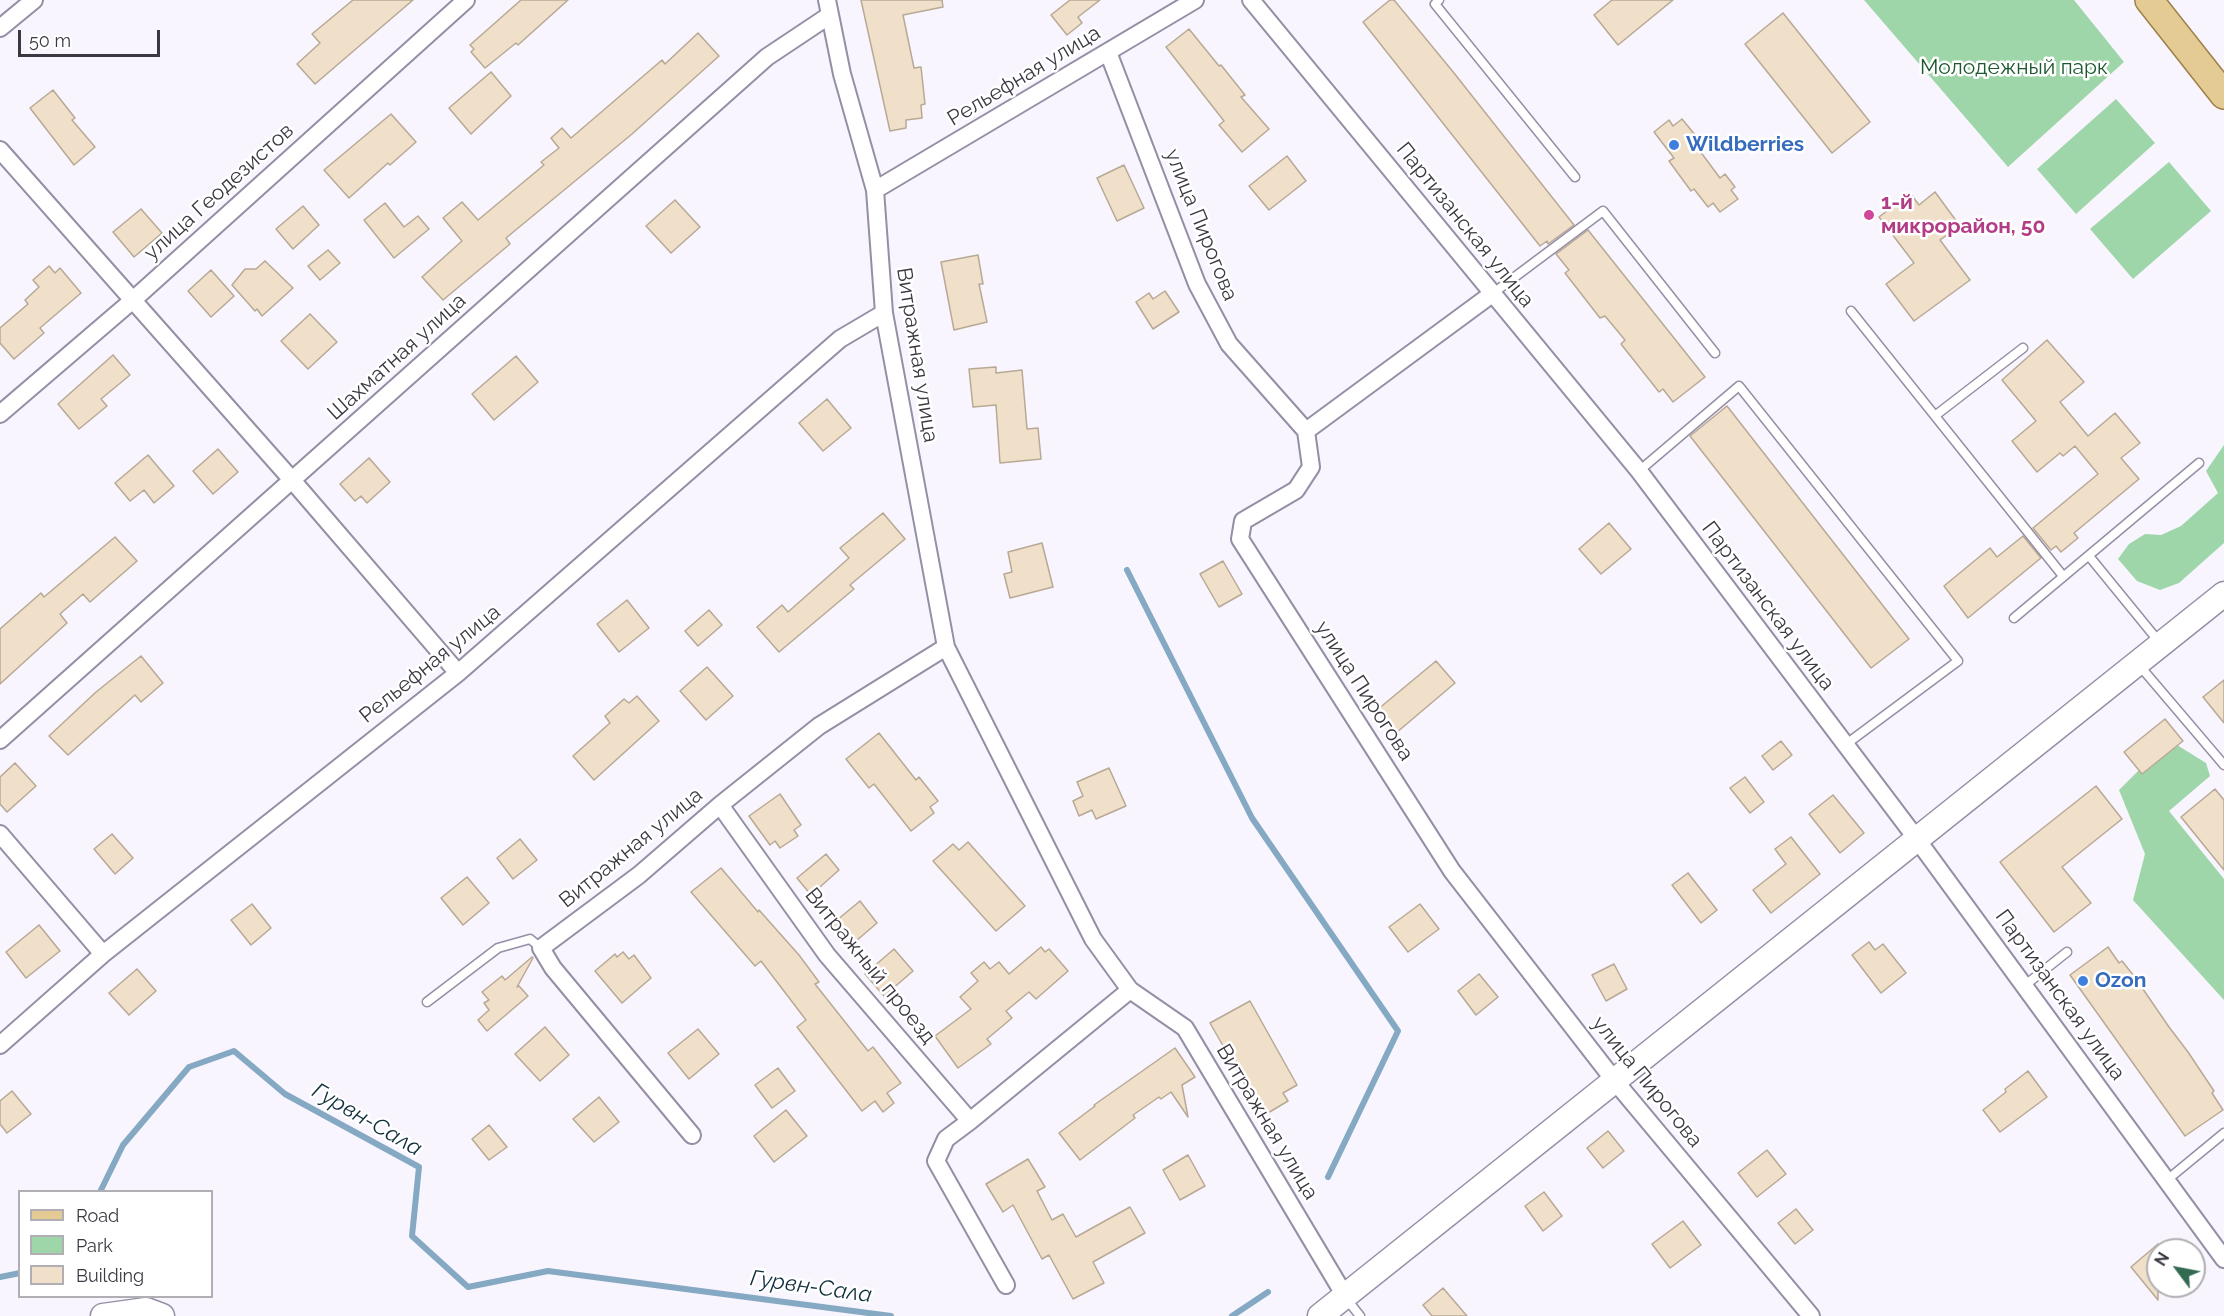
<!DOCTYPE html>
<meta charset="utf-8">
<style>
body{margin:0}
#map{position:relative;width:2224px;height:1316px;overflow:hidden;background:#f8f5ff;font-family:Raleway,sans-serif}
canvas{display:block}
.legend{position:absolute;left:18px;top:1190px;width:195px;height:108px;box-sizing:border-box;background:#fff;border:2px solid #b1afb3;margin:0;padding:8px 10px;list-style:none;font-size:18px;color:#3c3842}
.legend li{display:flex;align-items:center;gap:12px;height:30px}
.legend b{width:30px;border:2px solid #b1afb3}
.north{position:absolute;left:2146px;top:1238px;width:60px;height:60px;box-sizing:border-box;background:#fff;border:2px solid #b1afb3;border-radius:50%;rotate:302deg;font-size:16px;font-weight:700;line-height:24px;text-align:center;color:#3c3842}
.north::after{content:'';display:block;margin:auto;width:21px;height:27px;background:#326a52;clip-path:polygon(50% 0,100% 100%,50% 72%,0 100%)}
.scale{position:absolute;left:18px;top:30px;width:142px;height:27px;box-sizing:border-box;border:3px solid #3c3842;border-top:0;padding-left:8px;font-size:18px;line-height:21px;white-space:nowrap;color:#3c3842;-webkit-text-stroke:4px #fff;paint-order:stroke}
</style>
<div id="map">
<canvas width="2224" height="1316"></canvas>
<ul class="legend">
<li><b style="height:8px;background:#e4ca93"></b>Road</li>
<li><b style="height:16px;background:#9fd6a9"></b>Park</li>
<li><b style="height:16px;background:#f0e0ca"></b>Building</li>
</ul>
<div class="north">N</div>
<div class="scale">50 m</div>
</div>
<script>
const ctx = document.querySelector('canvas').getContext('2d');
ctx.lineJoin = 'round';
function fillPath(path, color) { ctx.fillStyle = color; ctx.fill(path, 'evenodd'); }
const toPath = rows => new Path2D(rows.map(r => 'M' + r).join(''));
function strokePath(path, color, width, dash) { ctx.strokeStyle = color; ctx.lineWidth = width; ctx.lineCap = dash ? 'butt' : 'round'; ctx.setLineDash(dash || []); ctx.stroke(path); }
function label(font, color, halo, rows, align = 'center') {
  ctx.font = font + ' Raleway,sans-serif'; ctx.lineWidth = 5; ctx.setLineDash([]); ctx.textBaseline = 'middle'; ctx.strokeStyle = halo; ctx.fillStyle = color; for (const [text, x, y, turn = 0] of rows) {
    ctx.save(); ctx.translate(x, y); ctx.rotate((+turn || 0) * Math.PI / 180); ctx.textAlign = isNaN(turn) ? turn : align; if (halo) ctx.strokeText(text, 0, 0); ctx.fillText(text, 0, 0); ctx.restore();
  }
}
const green = toPath([
 [1864,0,2074,0,2124,62,2008,167],
 [2116,99,2155,143,2076,214,2037,169],
 [2169,162,2211,211,2133,279,2090,229],
 [2224,445,2224,543,2179,583,2160,590,2137,581,2118,559,2129,544,2145,534,2161,535,2181,526,2218,493,2206,471],
 [2169,740,2206,763,2210,776,2169,811,2224,879,2224,1000,2133,900,2145,854,2119,790]
]);
const stream = toPath([
 [1127,570,1252,818,1398,1031,1328,1177],
 [100,1192,123,1145,189,1067,234,1051,285,1094,419,1167,412,1236,468,1287,548,1271,891,1316],
 [0,1277,20,1273],
 [1232,1316,1268,1292]
]);
const building = toPath([
 [353,0,413,0,315,84,297,64,320,43,312,34,353,0],
 [521,0,568,0,518,45,516,43,485,68,471,52,474,49,470,45,521,0],
 [861,0,942,0,943,7,903,15,914,68,921,67,925,104,921,105,922,118,906,120,906,128,890,131,861,0],
 [1070,0,1100,0,1078,17,1082,23,1067,35,1051,15,1070,0],
 [1390,0,1394,0,1454,73,1574,225,1548,244,1547,241,1540,246,1363,22,1390,0],
 [1612,0,1673,0,1618,45,1594,15,1612,0],
 [1783,13,1870,122,1832,153,1745,44,1783,13],
 [1189,29,1219,66,1221,65,1245,95,1241,97,1269,129,1242,152,1219,125,1224,121,1166,47,1189,29],
 [698,33,719,56,632,134,506,238,510,244,443,300,422,277,462,241,443,218,462,202,478,220,544,165,541,162,559,148,551,138,562,128,571,138,662,60,665,64,698,33],
 [491,72,511,96,471,134,449,108,491,72],
 [53,90,75,118,72,120,95,147,74,165,30,108,53,90],
 [391,114,416,142,390,165,388,163,349,198,324,170,391,114],
 [1682,119,1696,136,1691,139,1720,178,1725,174,1735,187,1731,190,1738,199,1720,212,1713,203,1708,207,1694,189,1691,191,1669,161,1674,158,1654,132,1669,120,1673,126,1682,119],
 [1287,156,1306,181,1269,210,1249,186,1287,156],
 [1124,165,1144,208,1117,221,1097,178,1124,165],
 [1935,192,1960,226,1940,240,1970,280,1914,321,1886,284,1914,263,1879,217,1910,193,1919,205,1935,192],
 [675,200,700,227,671,253,646,226,675,200],
 [385,203,404,227,418,216,429,229,394,258,364,220,385,203],
 [303,206,319,225,293,249,276,229,303,206],
 [141,209,162,233,134,257,113,232,141,209],
 [1588,230,1705,377,1673,402,1663,389,1659,392,1621,344,1625,340,1605,316,1600,318,1565,273,1569,270,1556,254,1588,230],
 [328,250,340,263,320,280,308,266,328,250],
 [978,255,983,284,979,284,987,322,954,330,941,262,978,255],
 [265,261,293,288,262,316,257,309,255,311,232,285,245,269,256,269,265,261],
 [49,266,55,273,60,268,81,293,40,328,44,333,14,359,0,343,0,328,28,304,25,300,39,287,33,280,49,266],
 [211,270,234,296,211,317,188,291,211,270],
 [1165,291,1179,312,1153,329,1136,302,1149,293,1153,299,1165,291],
 [310,314,337,342,308,369,281,341,310,314],
 [2047,340,2084,382,2060,402,2088,436,2115,413,2140,443,2121,458,2139,479,2074,533,2078,538,2061,552,2056,546,2051,550,2033,528,2098,474,2075,446,2063,456,2060,453,2037,472,2012,441,2036,421,2002,380,2047,340],
 [113,355,130,375,101,399,107,406,79,429,58,404,113,355],
 [516,356,538,382,494,420,472,394,516,356],
 [996,367,996,373,1022,370,1027,429,1038,428,1041,459,1000,463,996,405,973,407,969,369,996,367],
 [827,399,851,428,823,451,799,423,827,399],
 [1727,406,1909,639,1871,668,1690,436,1727,406],
 [218,449,238,472,213,494,193,471,218,449],
 [148,455,174,486,154,503,144,490,130,501,115,483,148,455],
 [369,458,390,482,367,503,361,496,355,501,340,484,369,458],
 [883,513,905,539,850,585,854,589,779,652,757,627,782,605,788,612,849,558,840,548,883,513],
 [1609,523,1631,549,1601,574,1579,549,1609,523],
 [2023,536,2041,558,1968,618,1944,586,1990,548,1997,557,2023,536],
 [115,537,137,561,90,602,83,594,60,614,67,623,0,684,0,629,41,593,44,597,115,537],
 [1042,543,1053,587,1010,598,1004,574,1012,572,1008,552,1042,543],
 [1223,561,1242,594,1219,607,1200,574,1223,561],
 [627,600,649,628,619,652,597,624,627,600],
 [709,610,722,625,698,646,685,631,709,610],
 [141,656,163,683,141,702,135,695,68,755,49,736,96,692,141,656],
 [1436,661,1455,683,1396,733,1377,710,1436,661],
 [707,667,733,696,706,720,680,691,707,667],
 [2224,680,2224,723,2203,697,2224,680],
 [637,696,659,721,594,780,573,756,610,723,605,716,624,699,629,703,637,696],
 [2165,719,2183,741,2142,774,2124,752,2165,719],
 [879,733,916,780,919,777,938,801,930,807,934,813,911,831,874,784,869,788,846,759,879,733],
 [1781,741,1792,755,1773,770,1762,756,1781,741],
 [15,763,36,786,7,812,0,804,0,777,15,763],
 [1109,768,1126,806,1096,819,1092,810,1079,816,1073,801,1083,796,1077,782,1109,768],
 [1745,777,1764,802,1750,813,1730,788,1745,777],
 [2096,786,2122,819,2062,867,2091,903,2054,932,2000,862,2096,786],
 [2215,789,2224,800,2224,870,2181,817,2215,789],
 [780,794,801,825,794,830,798,836,780,848,775,841,770,845,749,816,780,794],
 [1833,795,1864,833,1840,853,1809,814,1833,795],
 [112,834,133,858,115,874,94,849,112,834],
 [1791,837,1820,874,1771,913,1753,890,1786,864,1775,849,1791,837],
 [520,839,537,860,513,879,497,858,520,839],
 [968,842,1025,906,996,931,933,861,953,844,959,850,968,842],
 [826,854,839,870,811,895,797,878,826,854],
 [721,868,758,912,759,910,799,955,819,982,815,984,868,1051,873,1047,901,1083,887,1093,894,1103,883,1112,875,1101,862,1111,797,1027,806,1020,761,961,755,966,691,892,721,868],
 [1688,873,1717,910,1701,923,1672,885,1688,873],
 [467,877,489,903,463,925,441,898,467,877],
 [860,901,877,923,849,947,831,925,860,901],
 [252,904,271,928,251,945,231,920,252,904],
 [1420,904,1439,929,1408,952,1389,927,1420,904],
 [39,925,60,951,26,978,6,952,39,925],
 [1869,942,1875,950,1883,944,1906,973,1881,993,1852,955,1869,942],
 [1041,947,1045,952,1049,949,1068,971,1036,999,1029,992,1006,1011,1012,1018,987,1039,991,1044,958,1068,935,1036,971,1009,960,997,978,981,971,973,984,962,990,969,999,962,1009,974,1041,947],
 [2108,947,2119,963,2122,961,2134,976,2169,1027,2188,1052,2214,1091,2212,1093,2223,1110,2185,1136,2070,975,2108,947],
 [894,949,913,971,884,996,865,974,894,949],
 [623,952,629,959,634,955,651,978,622,1003,595,971,615,954,617,957,623,952],
 [532,957,533,958,517,987,519,986,528,996,487,1031,478,1020,489,1010,484,1003,489,1000,482,992,502,976,505,980,532,957],
 [1614,964,1627,989,1606,1001,1592,975,1614,964],
 [137,969,156,991,129,1015,109,993,137,969],
 [1479,974,1498,997,1476,1015,1458,991,1479,974],
 [1250,1001,1297,1085,1283,1093,1288,1101,1263,1116,1210,1023,1250,1001],
 [545,1027,569,1055,540,1081,515,1054,545,1027],
 [698,1029,719,1054,689,1079,668,1053,698,1029],
 [1175,1048,1195,1077,1182,1085,1188,1117,1171,1092,1161,1099,1159,1097,1133,1115,1135,1118,1080,1160,1059,1133,1095,1106,1094,1105,1175,1048],
 [778,1068,795,1091,772,1108,755,1085,778,1068],
 [2028,1071,2047,1097,2000,1132,1983,1110,2006,1092,2005,1089,2028,1071],
 [12,1091,31,1114,7,1133,0,1124,0,1101,12,1091],
 [599,1097,619,1122,594,1142,573,1119,599,1097],
 [786,1110,807,1136,774,1162,754,1136,786,1110],
 [489,1125,507,1147,489,1160,472,1139,489,1125],
 [1608,1131,1624,1151,1603,1168,1587,1148,1608,1131],
 [1767,1150,1786,1174,1757,1197,1738,1173,1767,1150],
 [1188,1155,1205,1186,1180,1200,1163,1170,1188,1155],
 [1028,1159,1045,1187,1037,1191,1052,1220,1063,1214,1076,1237,1130,1207,1145,1233,1093,1262,1104,1283,1073,1299,1049,1255,1042,1259,1013,1205,1003,1212,986,1184,1028,1159],
 [1544,1192,1562,1216,1543,1231,1525,1206,1544,1192],
 [1796,1209,1813,1230,1795,1244,1778,1223,1796,1209],
 [1683,1221,1701,1245,1670,1268,1652,1244,1683,1221],
 [2158,1244,2158,1300,2131,1267,2158,1244],
 [1443,1288,1467,1316,1432,1316,1423,1305,1443,1288]
]);
const service = toPath([
 [1439,0,1435,4,1575,177],
 [1492,294,1603,211,1715,353],
 [1851,311,2063,576],
 [1936,415,2023,348],
 [1639,471,1739,386,1958,661,1845,745],
 [2089,556,2160,643],
 [2014,618,2199,463],
 [2139,665,2224,765],
 [2024,986,2067,952],
 [427,1002,498,948,530,939,541,948],
 [2167,1180,2224,1133],
 [1345,1297,1360,1316]
]);
const minor = toPath([
 [827,0,842,74,875,190,884,313,946,647,1093,939,1130,990,1185,1028,1345,1296],
 [1251,0,1639,471,1916,838,2224,1259],
 [0,28,34,0],
 [1108,52,1197,284,1229,344,1306,431,1311,467,1296,490,1243,521,1240,539,1452,871,1614,1080,1811,1316],
 [0,150,292,480,458,673],
 [875,190,1195,0],
 [0,414,133,300,466,0],
 [1306,431,1492,294],
 [0,740,767,57,830,15],
 [720,805,827,955,970,1121],
 [0,834,103,954],
 [0,1045,103,954,458,673,840,339,884,313],
 [692,1135,553,968,541,948,639,875,720,805,819,726,946,647],
 [1006,1285,936,1161,946,1139,970,1121,1130,990]
]);
const secondary = toPath([
 [103,1316,146,1310,162,1316],
 [1320,1316,2224,594]
]);
const primary = toPath([
 [2149,0,2224,95]
]);
const markers = [
 [1674,145,6,"#3f7fe0"],
 [1869,215,6,"#d1479c"],
 [2083,981,6,"#3f7fe0"]
];
const parkNames = [
 ["Молодежный парк",2014,68]
];
const streetNames = [
 ["Рельефная улица",1024,76,-31],
 ["улица Геодезистов",219,192,-42],
 ["улица Пирогова",1201,225,68],
 ["Партизанская улица",1465,225,51],
 ["Витражная улица",917,355,81],
 ["Шахматная улица",397,357,-42],
 ["Партизанская улица",1768,606,53],
 ["Рельефная улица",430,664,-39],
 ["улица Пирогова",1364,691,57],
 ["Витражная улица",631,848,-39],
 ["Витражный проезд",870,966,51],
 ["Партизанская улица",2060,995,54],
 ["улица Пирогова",1647,1082,51],
 ["Витражная улица",1267,1122,59]
];
const shopNames = [
 ["Wildberries",1686,145],
 ["Ozon",2095,981]
];
const hotelNames = [
 ["1-й",1881,203],
 ["микрорайон, 50",1881,227]
];
const waterNames = [
 ["Гурвн-Сала",367,1120,30],
 ["Гурвн-Сала",811,1287,8]
];
fillPath(green, '#9fd6a9');
strokePath(stream, '#86a9c3', 6);
fillPath(building, '#f0e0ca');
strokePath(building, '#b8a995', 1.5);
strokePath(service, '#968ea4', 11);
strokePath(minor, '#968ea4', 20);
strokePath(secondary, '#968ea4', 27);
strokePath(primary, '#9e8048', 30);
strokePath(service, '#fff', 8);
strokePath(minor, '#fff', 16);
strokePath(secondary, '#fff', 24);
strokePath(primary, '#e4ca93', 27);
for (const [x, y, r, color] of markers) { const dot = new Path2D(); dot.arc(x, y, r, 0, 2 * Math.PI); ctx.fillStyle = color; ctx.fill(dot); strokePath(dot, '#fff', 2); }
label('21px', '#1b582d', '#fff', parkNames);
label('21px', '#3c3842', '#fff', streetNames);
label('bold 21px', '#366cbe', '#fff', shopNames, 'left');
label('bold 21px', '#b23c85', '#fff', hotelNames, 'left');
label('italic 22px', '#0f2e3e', '#fff', waterNames);
</script>
